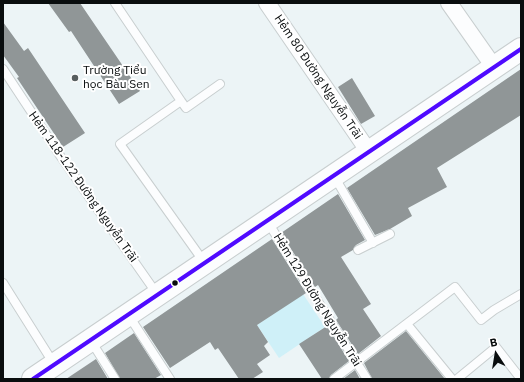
<!DOCTYPE html>
<meta charset="utf-8">
<style>
body{margin:0}
#map{position:relative;width:524px;height:382px;overflow:hidden;background:#ecf4f6;font-family:"IBM Plex Sans",sans-serif}
canvas{display:block}
.frame{position:absolute;inset:0;border:4px solid #090d0e;pointer-events:none}
.north{position:absolute;left:476px;top:334px;width:40px;height:40px;-webkit-text-stroke:3px #fff;paint-order:stroke;rotate:348deg;font-size:11px;font-weight:700;line-height:16px;text-align:center;color:#090d0e}
.north::after{content:'';display:block;margin:auto;width:14px;height:18px;background:#090d0e;clip-path:polygon(50% 0,100% 100%,50% 72%,0 100%)}
</style>
<div id="map">
<canvas width="524" height="382"></canvas>
<div class="frame"></div>
<div class="north">B</div>
</div>
<script>
const ctx = document.querySelector('canvas').getContext('2d');
ctx.lineJoin = 'round';
function fillPath(path, color) { ctx.fillStyle = color; ctx.fill(path, 'evenodd'); }
const toPath = rows => new Path2D(rows.map(r => 'M' + r).join(''));
function strokePath(path, color, width, dash) { ctx.strokeStyle = color; ctx.lineWidth = width; ctx.lineCap = dash ? 'butt' : 'round'; ctx.setLineDash(dash || []); ctx.stroke(path); }
function label(font, color, halo, rows, align = 'center') {
  ctx.font = font + ' "IBM Plex Sans",sans-serif'; ctx.lineWidth = 4; ctx.setLineDash([]); ctx.textBaseline = 'middle'; ctx.strokeStyle = halo; ctx.fillStyle = color; for (const [text, x, y, turn = 0] of rows) {
    ctx.save(); ctx.translate(x, y); ctx.rotate((+turn || 0) * Math.PI / 180); ctx.textAlign = isNaN(turn) ? turn : align; if (halo) ctx.strokeText(text, 0, 0); ctx.fillText(text, 0, 0); ctx.restore();
  }
}
const green = toPath([
 [303,294,325,327,279,358,257,325]
]);
const building = toPath([
 [48,3,80,3,140,91,119,104,71,31,69,32],
 [3,22,24,51,28,48,85,133,63,147,17,78,19,77,3,55],
 [521,69,521,115,437,168,447,187,408,208,412,216,390,229,375,235,347,188],
 [352,78,375,116,361,124,338,87],
 [338,194,365,240,356,245,353,250,341,257,371,304,363,309,381,336,358,354,336,320,338,318,318,285,315,287,281,233],
 [272,239,306,293,257,325,268,342,264,346,270,355,257,364,263,372,252,379,239,379,218,348,215,350,210,342,170,368,143,327],
 [327,326,349,361,331,375,329,379,322,379,299,344],
 [406,331,445,379,372,379,364,363],
 [134,333,161,375,154,379,120,379,105,353],
 [96,359,108,379,66,379],
 [355,370,360,379,343,379]
]);
const service = toPath([
 [115,3,181,101,120,144,204,262],
 [3,69,61,157,157,294],
 [181,101,186,108,220,84],
 [334,176,373,243],
 [267,221,367,379],
 [358,250,390,234],
 [3,283,54,364],
 [129,316,170,379],
 [407,324,452,379],
 [91,341,115,379],
 [334,379,455,287,481,320,494,310,521,294],
 [457,379,496,347,521,379]
]);
const minor = toPath([
 [267,3,369,152],
 [449,3,494,67]
]);
const secondary = toPath([
 [33,379,521,49]
]);
const bus1 = toPath([
 [33,379,521,49]
]);
const markers = [
 [75,78,4,"#585e5f"],
 [175,283,3.5,"#090d0e"]
];
const poiNames = [
 ["Trường Tiểu",83,71],
 ["học Bàu Sen",83,85]
];
const streetNames = [
 ["Hẻm 80 Đường Nguyễn Trãi",318,77,56],
 ["Hẻm 118-122 Đường Nguyễn Trãi",83,187,55],
 ["Hẻm 129 Đường Nguyễn Trãi",317,300,58]
];
fillPath(green, '#cff0f8');
fillPath(building, '#909697');
strokePath(service, '#c8cecf', 10);
strokePath(minor, '#c8cecf', 18);
strokePath(secondary, '#c8cecf', 24);
strokePath(service, '#fcfdfe', 8);
strokePath(minor, '#fcfdfe', 16);
strokePath(secondary, '#fcfdfe', 22);
strokePath(bus1, '#4f0aff', 4);
for (const [x, y, r, color] of markers) { const dot = new Path2D(); dot.arc(x, y, r, 0, 2 * Math.PI); ctx.fillStyle = color; ctx.fill(dot); strokePath(dot, '#fff', 1.5); }
label('12px', '#090d0e', '#fff', poiNames, 'left');
label('12px', '#090d0e', '#fff', streetNames);
</script>
